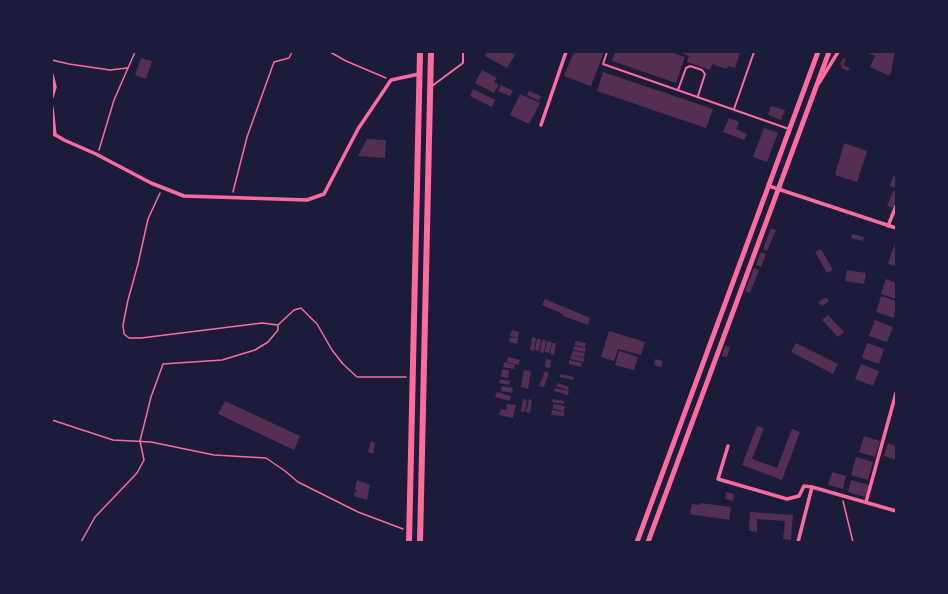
<!DOCTYPE html>
<style>
body{margin:0}
#map{position:relative;width:948px;height:594px;overflow:hidden;background:#1b1b3a;font-family:Bitter,serif}
canvas{display:block}
.frame{position:absolute;inset:0;border:53px solid #1b1b3a;pointer-events:none}
</style>
<div id="map">
<canvas width="948" height="594"></canvas>
<div class="frame"></div>
</div>
<script>
const ctx = document.querySelector('canvas').getContext('2d');
ctx.lineJoin = 'round';
function fillPath(path, color) { ctx.fillStyle = color; ctx.fill(path, 'evenodd'); }
const toPath = rows => new Path2D(rows.map(r => 'M' + r).join(''));
function strokePath(path, color, width, dash) { ctx.strokeStyle = color; ctx.lineWidth = width; ctx.lineCap = dash ? 'butt' : 'round'; ctx.setLineDash(dash || []); ctx.stroke(path); }
const building = toPath([
 [487,52,510,52,515,55,507,68,485,56],
 [574,52,604,52,591,86,564,76],
 [615,52,670,52,685,57,676,83,612,61],
 [679,52,740,52,735,68,728,66,727,69,712,64,710,70,687,62,689,56],
 [866,52,895,52,890,76,870,67,875,56],
 [141,58,152,61,146,79,135,75],
 [844,58,846,59,843,65,850,68,848,71,841,68,842,66,840,64],
 [482,70,497,78,494,82,499,85,494,93,475,83],
 [603,72,713,109,706,128,597,91],
 [501,85,513,91,510,96,498,91],
 [473,89,495,100,492,107,470,96],
 [529,91,541,96,539,101,527,95],
 [520,94,540,103,529,124,510,115],
 [771,106,785,110,781,120,768,115],
 [729,118,739,122,736,129,747,134,744,140,723,132],
 [764,128,778,133,767,162,753,157],
 [367,139,386,140,385,158,358,156],
 [844,143,867,151,857,182,835,175],
 [893,176,896,177,896,188,890,186],
 [893,191,896,192,896,199,893,208,887,206],
 [771,228,776,230,767,251,763,249],
 [852,234,864,237,863,241,851,238],
 [896,240,896,266,888,264],
 [821,249,833,270,827,273,815,252],
 [761,252,766,254,761,267,756,265],
 [754,268,759,270,750,293,745,291],
 [847,270,866,273,864,284,845,281],
 [886,279,896,283,896,299,881,294],
 [881,296,896,301,894,318,876,312],
 [826,297,829,301,822,306,818,302],
 [545,299,590,318,588,325,563,316,563,314,542,305],
 [828,315,844,332,838,337,822,320],
 [875,320,893,327,887,342,869,336],
 [512,330,519,332,518,338,510,336],
 [609,331,645,342,641,355,618,349,614,361,601,357],
 [510,337,518,338,517,344,509,342],
 [532,337,536,338,534,351,530,350],
 [537,339,541,339,539,351,535,350],
 [542,340,546,340,544,353,540,352],
 [547,341,552,342,549,353,545,352],
 [575,341,586,343,585,347,575,345],
 [552,343,556,343,554,355,550,354],
 [796,343,838,364,833,374,791,352],
 [867,343,884,349,879,364,862,358],
 [574,346,586,348,585,352,573,350],
 [725,346,730,347,727,357,722,356],
 [573,351,585,353,584,357,572,355],
 [619,351,638,357,634,370,615,365],
 [571,355,584,358,584,362,570,359],
 [508,357,520,360,518,365,507,362],
 [546,359,551,360,550,368,545,367],
 [655,359,663,361,661,367,654,365],
 [569,360,582,363,581,367,569,364],
 [504,362,515,365,514,369,503,367],
 [861,364,879,371,873,386,855,379],
 [502,369,509,370,508,378,501,377],
 [524,370,531,371,528,389,521,387],
 [545,371,549,373,544,387,539,386],
 [560,374,574,377,573,380,560,377],
 [500,379,510,381,509,385,499,383],
 [557,383,569,387,568,390,556,386],
 [502,386,513,388,512,393,501,391],
 [555,388,569,391,568,395,554,391],
 [497,392,511,396,510,401,495,397],
 [523,399,527,400,525,412,521,411],
 [529,399,532,400,530,413,526,412],
 [552,399,564,401,564,404,552,402],
 [225,401,300,436,294,450,218,414],
 [507,404,516,405,513,418,499,415,501,409,506,410],
 [553,404,565,406,564,411,553,409],
 [552,410,564,412,564,416,551,415],
 [757,426,764,428,752,459,777,468,792,429,800,432,782,480,742,465],
 [864,436,880,441,875,457,859,452],
 [371,441,375,443,373,454,368,452],
 [888,443,896,446,896,460,884,456],
 [856,457,873,462,868,480,851,475],
 [832,472,846,476,843,489,828,485],
 [357,480,370,485,367,500,354,496,355,492,358,491,355,490],
 [851,480,869,485,865,497,848,492],
 [726,492,734,494,733,501,725,499],
 [700,503,731,507,729,520,690,514,692,504,699,505],
 [750,512,793,515,791,540,783,539,785,521,757,519,757,532,749,531]
]);
const path = toPath([
 [330,52,346,61,386,78],
 [52,60,69,64,110,70,127,68],
 [99,150,114,100,135,52],
 [233,192,247,137,274,62,289,58,292,52],
 [278,325,294,310,301,308,317,324,332,350,343,364,357,377,406,377],
 [52,420,113,440,151,442,214,455,266,458,285,471,298,482,358,512,403,529],
 [843,501,853,542],
 [81,542,95,517,137,473,144,460,140,441,151,397,163,364,222,360,255,350,268,342,278,330,278,325,262,323,141,338,129,338,124,334,123,325,128,300,138,264,148,219,160,193]
]);
const service = toPath([
 [607,52,603,64,789,129],
 [432,86,463,63,463,52],
 [678,90,686,68,690,66,702,70,705,74,698,96],
 [734,109,754,52]
]);
const minor = toPath([
 [52,75,55,87,52,97],
 [819,83,838,52],
 [52,108,55,135],
 [541,125,566,52],
 [52,133,64,140,96,154,151,183,184,196,307,200,324,194,358,129,391,80,419,74],
 [769,186,896,228],
 [888,226,896,206],
 [728,446,718,479,787,499,799,496,804,486,812,487],
 [866,502,896,393],
 [798,542,812,487,896,511]
]);
const secondary = toPath([
 [637,542,818,52],
 [648,542,829,52]
]);
const trunk = toPath([
 [409,542,420,52],
 [420,542,431,52]
]);
fillPath(building, '#542f53');
strokePath(path, '#ff6b9d', 1.5);
strokePath(service, '#ff6b9d', 2);
strokePath(minor, '#ff6b9d', 3.5);
strokePath(secondary, '#ff6b9d', 5);
strokePath(trunk, '#ff6b9d', 6);
</script>
